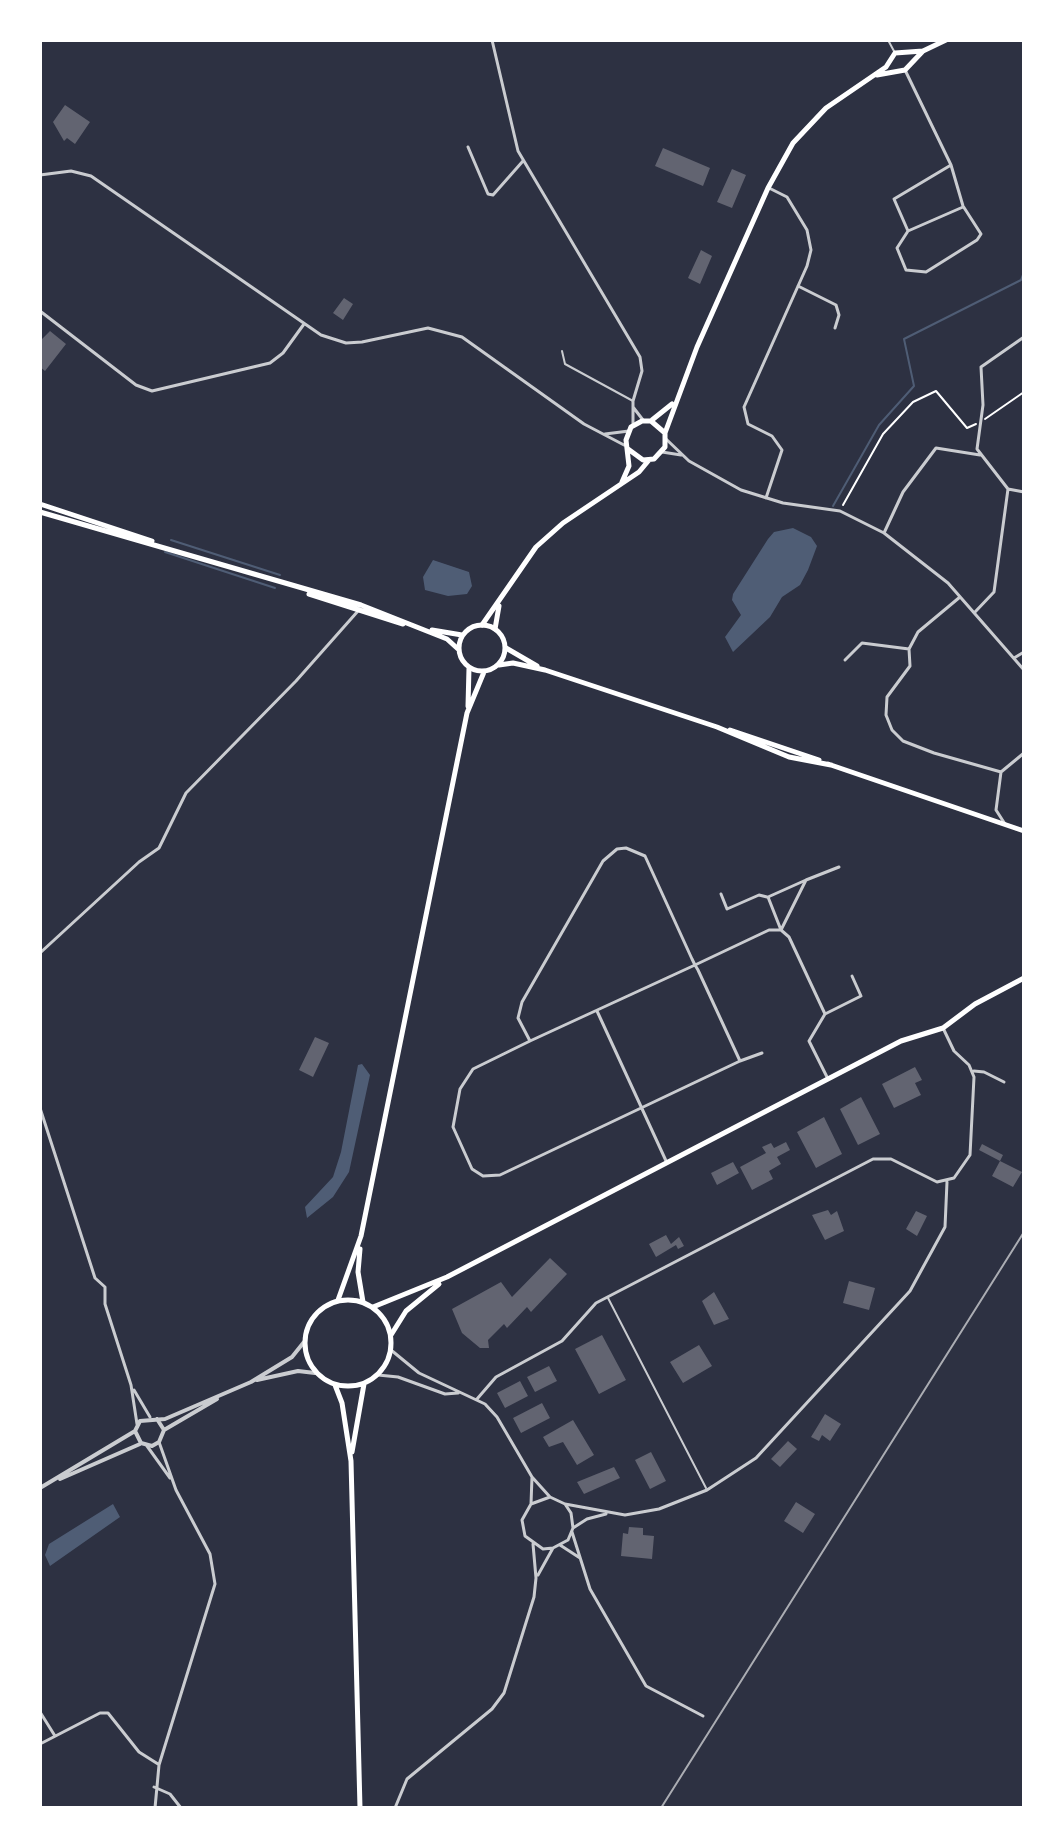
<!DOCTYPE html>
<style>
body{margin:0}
#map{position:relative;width:1064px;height:1848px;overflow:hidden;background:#2d3142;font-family:"Space Grotesk",sans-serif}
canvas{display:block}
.frame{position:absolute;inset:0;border:42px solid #fff;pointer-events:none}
</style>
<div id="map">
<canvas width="1064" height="1848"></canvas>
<div class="frame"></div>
</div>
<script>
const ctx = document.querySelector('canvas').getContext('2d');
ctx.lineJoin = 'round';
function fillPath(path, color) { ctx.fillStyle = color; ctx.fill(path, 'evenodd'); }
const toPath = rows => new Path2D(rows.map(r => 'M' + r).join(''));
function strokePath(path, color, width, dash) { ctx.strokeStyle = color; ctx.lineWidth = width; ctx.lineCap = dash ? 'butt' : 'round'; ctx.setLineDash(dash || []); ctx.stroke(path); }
const water = toPath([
 [793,528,811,537,817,546,808,570,800,585,782,597,770,617,733,652,725,637,741,615,732,600,733,594,768,539,774,532],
 [433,560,469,572,472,586,467,594,448,596,425,590,423,577],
 [362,1064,370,1075,349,1172,333,1197,307,1218,305,1207,333,1177,341,1152,358,1065],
 [113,1504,120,1517,50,1566,45,1555,49,1544]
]);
const stream = toPath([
 [833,506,879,425,914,386,904,339,1021,280,1024,272],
 [171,540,280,575],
 [165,552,275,588]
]);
const building = toPath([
 [65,105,90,122,75,144,67,138,64,141,53,122],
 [663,148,710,168,703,186,655,166],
 [732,169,746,175,732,208,717,202],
 [701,250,712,256,700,284,688,278],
 [344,298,353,304,343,320,333,313],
 [50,331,66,344,45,371,40,367,40,341],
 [315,1037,329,1043,313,1077,299,1070],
 [915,1067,922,1080,915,1083,921,1095,894,1108,882,1084],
 [861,1097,880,1134,858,1145,840,1109],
 [824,1117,842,1154,816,1168,797,1132],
 [786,1142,790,1150,777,1157,781,1164,769,1171,773,1179,752,1190,740,1167,766,1153,762,1147,771,1143,774,1148],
 [982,1144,1003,1155,1000,1161,1022,1172,1013,1187,992,1176,1000,1161,979,1150],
 [733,1162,739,1173,717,1185,711,1173],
 [828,1210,831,1215,837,1211,844,1231,825,1240,812,1215],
 [916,1211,927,1216,917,1236,906,1229],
 [666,1235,671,1244,679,1237,684,1246,678,1249,676,1245,656,1257,649,1244],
 [550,1258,567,1274,531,1312,527,1307,507,1328,504,1324,488,1340,489,1348,480,1348,462,1333,452,1309,501,1282,512,1297],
 [849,1281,875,1288,869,1310,843,1303],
 [714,1292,729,1319,714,1325,702,1301],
 [602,1335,626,1380,599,1394,575,1349],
 [699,1345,712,1366,683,1383,670,1362],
 [549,1366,557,1381,535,1392,527,1377],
 [520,1381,528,1396,505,1408,497,1393],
 [542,1403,550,1418,521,1433,513,1418],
 [825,1414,841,1424,830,1441,822,1435,819,1441,811,1437],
 [573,1420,594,1455,577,1465,563,1442,549,1447,543,1437],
 [788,1441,797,1449,780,1467,771,1459],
 [651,1452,666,1481,650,1489,635,1460],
 [614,1467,620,1478,584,1494,577,1482],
 [796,1502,815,1514,803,1533,784,1521],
 [629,1527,643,1528,643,1535,654,1536,652,1559,621,1556,623,1533,628,1534]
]);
const path = toPath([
 [985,419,1024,392],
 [843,505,883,434,913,402,936,391,967,428,976,424]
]);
const service = toPath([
 [888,40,895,53],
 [562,351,565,364,633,401],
 [608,1298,706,1488]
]);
const minor = toPath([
 [492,40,518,151,640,357,642,371,633,401,633,425],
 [905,70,951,165,963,206,981,234,977,240,926,272,906,270,897,248,908,231,894,199,951,165],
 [468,147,488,194,493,195,523,161],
 [40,175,71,171,91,176,321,335,346,343,362,342,428,328,462,337,584,424,624,445],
 [908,231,963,207],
 [798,286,836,305,839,315,835,328],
 [40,311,136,385,152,391,270,363,283,353,304,324],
 [1024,337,981,367,983,405,977,449,1008,489,1024,492],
 [633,407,643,420],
 [605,434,629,431],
 [666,439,689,461,741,490,783,503,840,511,884,533,948,583,1024,670],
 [662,452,681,455],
 [766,498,782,450,772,436,748,424,744,407,807,266,811,250,807,230,787,197,769,188],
 [884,533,903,492,936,448,980,455],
 [960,597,918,632,909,649,910,666,887,697,886,715,892,730,903,741,934,753,1001,772,1024,753],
 [975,612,994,592,1008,489],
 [1014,658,1024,652],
 [845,660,862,643,909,649],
 [1001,772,996,810,1005,824],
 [806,880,781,930,768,897,806,880,839,867],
 [721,894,727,909,759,895,767,897],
 [40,953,139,862,159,848,186,793,296,681,358,611],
 [597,1011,667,1163],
 [825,1014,861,996,852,976],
 [530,1041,518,1018,522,1002,603,861,617,849,626,848,645,856,692,959,695,965,698,970,740,1061,500,1175,483,1176,472,1169,453,1127,460,1089,473,1069,530,1041,695,965,769,930,781,930,789,937,825,1014,809,1041,827,1077],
 [740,1061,762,1053],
 [974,1071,984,1072,1004,1082],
 [40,1108,95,1278,105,1287,105,1304,131,1385,137,1424],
 [391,1350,419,1373,485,1404,497,1417,532,1477,550,1497],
 [378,1375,398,1377,445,1394,458,1393],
 [134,1390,150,1417],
 [477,1399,496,1377,562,1341,596,1303,873,1159,891,1159,937,1182,954,1178,970,1155,974,1077,969,1065,954,1051,943,1028],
 [147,1446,170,1478],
 [531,1504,550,1497,565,1504,571,1513,573,1528,568,1540,553,1548,543,1549,525,1536,522,1520,531,1504,532,1477],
 [565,1504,625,1515,659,1509,707,1490,756,1458,910,1291,945,1227,947,1182],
 [573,1528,587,1519,606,1514],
 [572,1532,590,1589,646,1686,703,1716],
 [560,1545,580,1558],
 [538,1575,553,1548],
 [40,1712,55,1736],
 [40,1744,100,1713,108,1713,139,1752,158,1764],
 [154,1787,170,1794,181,1808],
 [155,1808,159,1765,215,1584,210,1554,176,1490,159,1442],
 [395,1808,407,1779,492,1709,504,1693,534,1597,536,1578,533,1544]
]);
const tertiary = toPath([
 [257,1380,298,1371,315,1373],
 [157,1419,164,1430,159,1442,152,1446,141,1443,135,1431,140,1421,165,1419,251,1382,292,1357,304,1342],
 [164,1430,217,1399],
 [60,1479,140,1444],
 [40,1488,135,1431]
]);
const secondary = toPath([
 [877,75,905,70,923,51],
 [652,420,672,404],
 [665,433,697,347,768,188,793,143,826,108,886,67,895,53,923,51,946,40],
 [622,482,629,466,626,440,631,427,642,421,651,421,665,433,665,447,654,459,643,460,628,449],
 [482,625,536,547,563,523,639,472,649,460],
 [495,629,499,606],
 [506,648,537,666],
 [499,665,513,663,545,670,717,727,789,757,831,765],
 [730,730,819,760],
 [828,764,1024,831],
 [373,1307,447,1277,901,1041,943,1028,975,1004,1024,978],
 [391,1335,406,1311,439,1284]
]);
const primary = toPath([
 [40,504,152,541],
 [40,512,361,605,447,639,458,649],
 [309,594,403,624],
 '459 648a23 23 0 1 1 46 0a23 23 0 1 1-46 0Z',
 [432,630,462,635],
 [468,706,469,668],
 [360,1249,358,1272,363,1302],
 '305 1343a43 43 0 1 1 86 0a43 43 0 1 1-86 0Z',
 [338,1300,361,1236,467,713,484,672],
 [335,1385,342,1403,351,1461,360,1808],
 [352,1452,364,1384]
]);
const rail = toPath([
 [661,1808,1024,1232]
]);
fillPath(water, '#4f5d75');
strokePath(stream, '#4f5d75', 2);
fillPath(building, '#626471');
strokePath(path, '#fff', 2);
strokePath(service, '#caccd0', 2);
strokePath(minor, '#caccd0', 3);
strokePath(tertiary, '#caccd0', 4);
strokePath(secondary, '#fff', 5);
strokePath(primary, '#fff', 5);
strokePath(rail, '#abadb3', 2);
</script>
